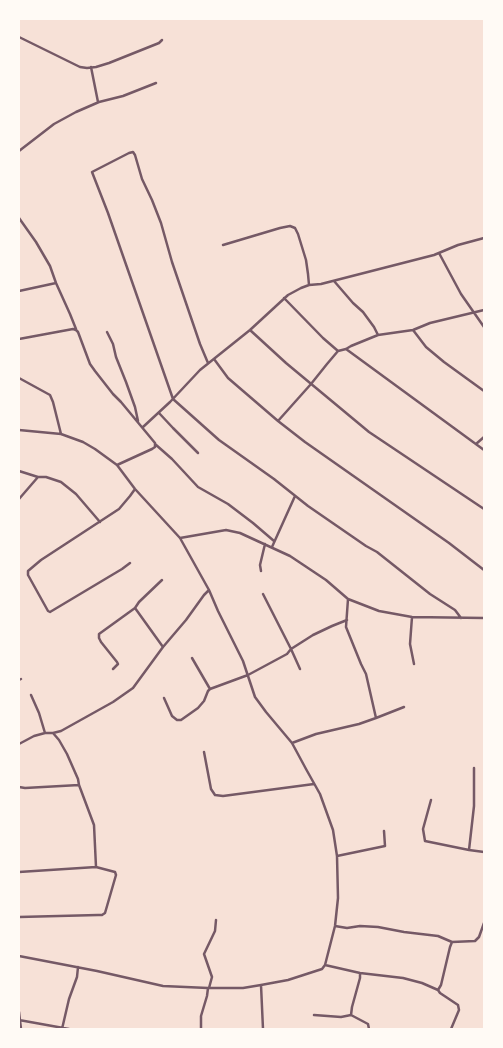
<!DOCTYPE html>
<style>
body{margin:0}
#map{position:relative;width:503px;height:1048px;overflow:hidden;background:#f7e1d7;font-family:Poppins,sans-serif}
canvas{display:block}
.frame{position:absolute;inset:0;border:20px solid #fffaf5;pointer-events:none}
</style>
<div id="map">
<canvas width="503" height="1048"></canvas>
<div class="frame"></div>
</div>
<script>
const ctx = document.querySelector('canvas').getContext('2d');
ctx.lineJoin = 'round';
const toPath = rows => new Path2D(rows.map(r => 'M' + r).join(''));
function strokePath(path, color, width, dash) { ctx.strokeStyle = color; ctx.lineWidth = width; ctx.lineCap = dash ? 'butt' : 'round'; ctx.setLineDash(dash || []); ctx.stroke(path); }
const minor = toPath([
 [19,37,80,67,87,68,96,67,109,63,159,43,162,40],
 [91,67,98,102],
 [19,151,54,124,76,112,99,102,123,96,156,83],
 [19,218,36,242,50,266,56,283,70,314,76,329],
 [223,245,280,228,290,226,295,228,298,234,306,260,308,274,309,285],
 [439,253,461,294,484,327],
 [334,281,353,303,363,312,374,327,378,335],
 [19,291,56,283],
 [284,298,323,338,338,351],
 [250,330,286,363,369,432,484,509],
 [413,330,426,347,444,362,484,391],
 [107,332,113,344,116,357,126,382,135,407,138,421],
 [19,339,73,329,76,330,78,332,90,364,95,371,113,394,121,402,155,443,155,447,152,449,117,465],
 [346,349,484,450],
 [214,359,228,378,278,421,305,442,449,543,484,570],
 [208,363,200,344,172,262,161,223,152,200,142,179,135,155,133,152,129,153,92,172,108,213,173,399,219,440,274,479,308,506,366,546,377,552,430,594,455,610,461,618],
 [19,378,50,395,53,402,61,434],
 [159,413,173,428,198,453],
 [278,421,311,384,327,364,338,351,346,349,351,346,378,335,413,330,430,323,484,310],
 [143,427,170,402,200,370,250,330,288,295,301,288,309,285,321,284,434,255,458,245,484,238],
 [19,430,61,434,83,442,95,449,117,465,135,489,180,538,209,590,218,611,243,661,255,697,266,712,292,743,306,769,320,794,333,830,337,856,338,898,335,926,325,965,322,969,288,980,261,985,243,988,208,988,163,986,97,971,19,956],
 [155,444,172,459,198,487,228,504,253,523,274,541],
 [476,444,484,437],
 [19,471,38,477,19,499],
 [38,477,46,477,61,482,76,494,100,522],
 [180,538,226,530,240,533,290,556,326,580,348,599,379,611,412,617,484,618],
 [272,547,295,496],
 [130,563,122,569,50,612,48,611,28,575,28,571,41,560,119,509,130,496,135,489],
 [261,571,260,565,265,544],
 [162,580,139,602,135,608,163,647],
 [348,599,346,627,361,664,366,674,376,718],
 [412,617,410,644,414,664],
 [192,658,210,689],
 [113,669,118,664,117,662,101,642,99,638,99,634,135,608],
 [300,669,291,649,313,635,332,626,347,620],
 [19,680,21,679],
 [164,698,172,716,177,720,181,720,198,708,204,701,208,691,210,689,248,675,287,654,291,649,263,594],
 [45,733,53,733,61,731,113,702,133,688,163,647,186,620,204,595,209,590],
 [53,733,59,740,67,754,78,779,79,785],
 [292,743,316,734,359,724,376,718,404,707],
 [19,744,34,736,45,733,39,713,31,695],
 [204,752,211,789,215,795,223,796,314,784],
 [19,787,25,788,79,785,94,825,96,867],
 [431,800,423,829,425,841,469,850,484,852],
 [469,850,474,806,474,768],
 [337,856,385,846,384,831],
 [19,872,96,867,115,872,116,875,105,913,102,915,98,915,19,917],
 [335,926,347,928,360,926,378,927,404,932,438,936,452,942,475,941,479,937,484,923],
 [325,965,360,973,403,978,422,983,438,990,440,993,458,1005,459,1010,451,1029],
 [261,985,263,1029],
 [209,988,212,977,204,954,215,931,216,920],
 [438,990,441,985,450,947,452,942],
 [19,1012,21,1029],
 [314,1015,341,1017,351,1015,368,1024,369,1029],
 [351,1015,352,1007,360,978,360,973],
 [19,1020,69,1029],
 [62,1029,69,999,77,977,78,967],
 [201,1029,201,1016,207,996,208,988]
]);
strokePath(minor, '#755966', 2.5);
</script>
